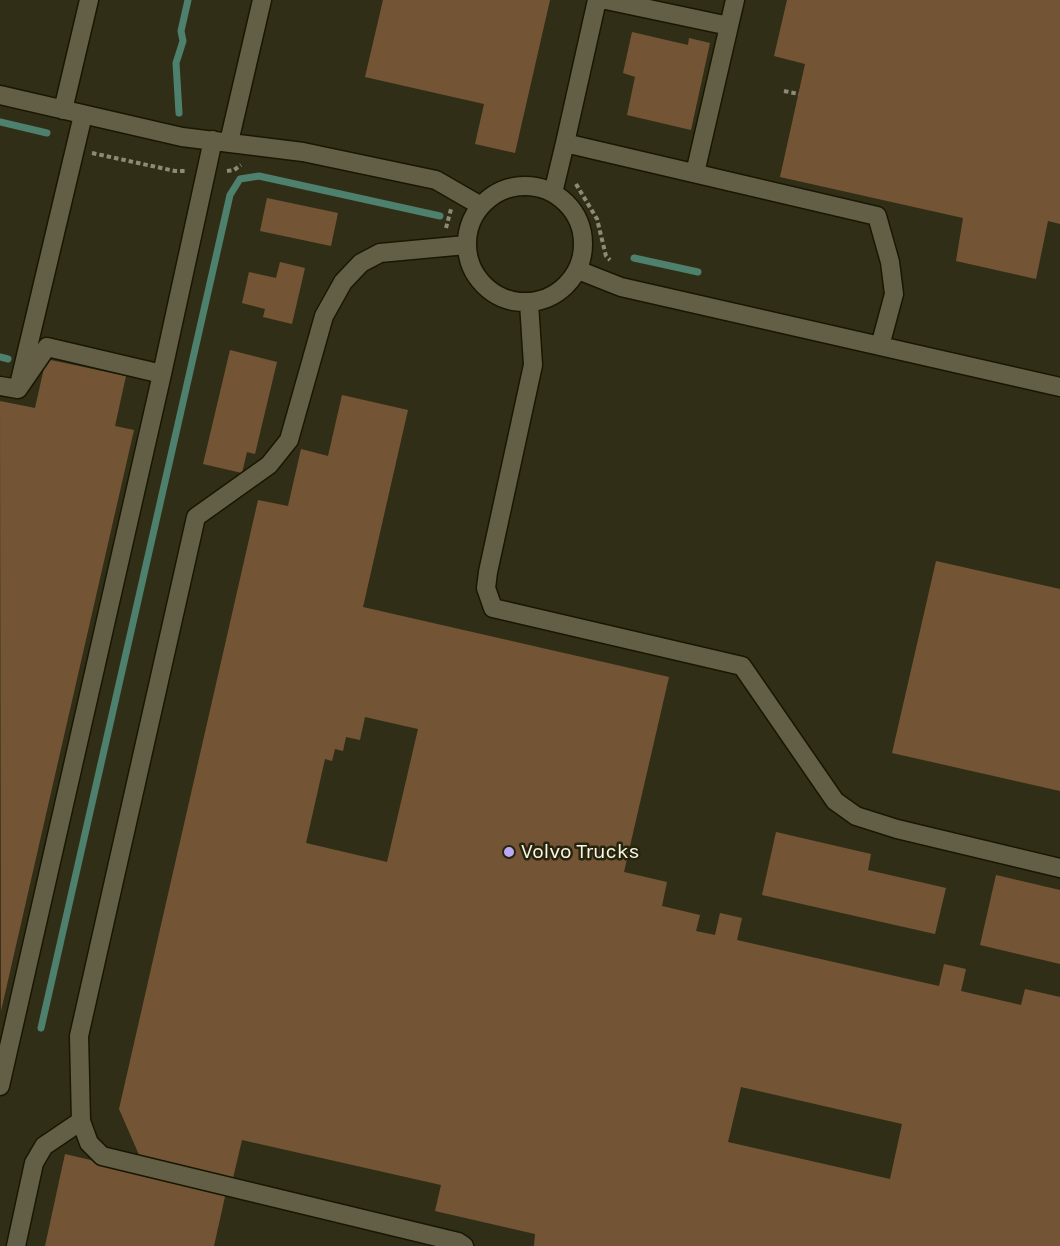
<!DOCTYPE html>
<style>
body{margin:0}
canvas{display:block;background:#312e17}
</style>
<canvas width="1060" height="1246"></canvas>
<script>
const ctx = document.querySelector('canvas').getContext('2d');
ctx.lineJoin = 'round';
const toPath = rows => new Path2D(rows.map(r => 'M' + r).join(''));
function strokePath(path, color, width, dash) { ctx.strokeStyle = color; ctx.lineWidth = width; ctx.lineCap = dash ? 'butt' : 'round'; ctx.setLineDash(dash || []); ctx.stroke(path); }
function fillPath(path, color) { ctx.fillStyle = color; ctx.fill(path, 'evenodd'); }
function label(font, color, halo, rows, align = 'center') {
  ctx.font = font + ' Karla,sans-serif'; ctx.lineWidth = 5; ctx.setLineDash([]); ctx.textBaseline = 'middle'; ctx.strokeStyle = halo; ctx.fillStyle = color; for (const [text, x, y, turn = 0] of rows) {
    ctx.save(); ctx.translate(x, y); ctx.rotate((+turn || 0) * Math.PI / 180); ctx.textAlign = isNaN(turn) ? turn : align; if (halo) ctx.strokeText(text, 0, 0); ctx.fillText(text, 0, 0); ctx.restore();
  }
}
const stream = toPath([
 [179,113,176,63,183,41,181,31,188,0],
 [0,122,47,133],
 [634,258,698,272],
 [0,357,8,359],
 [41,1028,230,195,240,179,259,176,440,216]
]);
const building = toPath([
 [383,0,550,0,515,153,475,144,484,104,365,77],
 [787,0,1060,0,1060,224,1048,221,1036,279,956,261,963,218,780,177,805,64,774,56],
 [632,32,688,45,689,38,710,43,691,130,627,115,635,77,623,73],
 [267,198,338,213,331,246,260,231],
 [280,262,305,268,292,324,263,317,265,309,242,303,249,272,276,278],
 [230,350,277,362,255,454,247,452,242,473,203,464],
 [46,359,126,376,115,426,134,430,1,1011,0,401,35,408],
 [342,395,408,410,363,607,669,677,624,872,667,882,662,906,700,915,696,931,715,935,720,913,742,918,737,940,939,986,944,964,966,969,961,991,1021,1005,1025,989,1060,997,1060,1246,534,1246,535,1234,435,1211,441,1185,242,1140,233,1178,140,1157,119,1109,258,500,288,506,301,449,328,456],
 [365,717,418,729,387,862,306,843,325,759,332,761,335,749,343,751,346,737,360,740],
 [741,1087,902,1124,890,1179,728,1142],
 [936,561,1060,589,1060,791,892,753],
 [776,832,871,854,868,870,946,888,935,934,762,895],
 [996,875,1060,890,1060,964,980,945],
 [65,1154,226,1192,214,1246,45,1246]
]);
const path = toPath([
 [784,91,799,94],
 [92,153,175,171,186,171],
 [227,171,234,170,241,165],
 [576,184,597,219,606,256,610,260],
 [446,228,451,209]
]);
const minor = toPath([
 [606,0,729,26],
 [0,95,182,137,303,152,436,180,481,206],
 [63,110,89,0],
 [229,142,262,0],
 [565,143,597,0],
 [695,173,735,0],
 '467 244a58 58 0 1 1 116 0a58 58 0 1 1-116 0Z',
 [553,193,565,143,877,216,890,262,894,294,880,346],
 [578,270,621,287,1060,387],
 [529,303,533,365,488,572,486,588,493,608,742,666,835,801,856,816,897,829,1060,868],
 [162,374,213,140],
 [0,386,18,389],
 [0,1086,162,374,47,347,18,389,83,115],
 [16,1246,34,1163,44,1146,81,1121],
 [464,1246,458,1242,102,1156,89,1143,81,1121,79,1036,196,517,269,465,289,440,324,316,343,282,361,263,380,253,466,245]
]);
const markers = [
 [509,852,6,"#baaaf6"]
];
const poiNames = [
 ["Volvo Trucks",521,852]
];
strokePath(stream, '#4e806e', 7);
fillPath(building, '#735535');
strokePath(minor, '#191602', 21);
strokePath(path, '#8d8b77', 4, [4.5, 3]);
strokePath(minor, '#625f46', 18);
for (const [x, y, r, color] of markers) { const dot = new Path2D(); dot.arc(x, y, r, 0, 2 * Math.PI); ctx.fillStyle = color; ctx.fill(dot); strokePath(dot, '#27240d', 2); }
label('21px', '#f7f6e7', '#27240d', poiNames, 'left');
</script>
